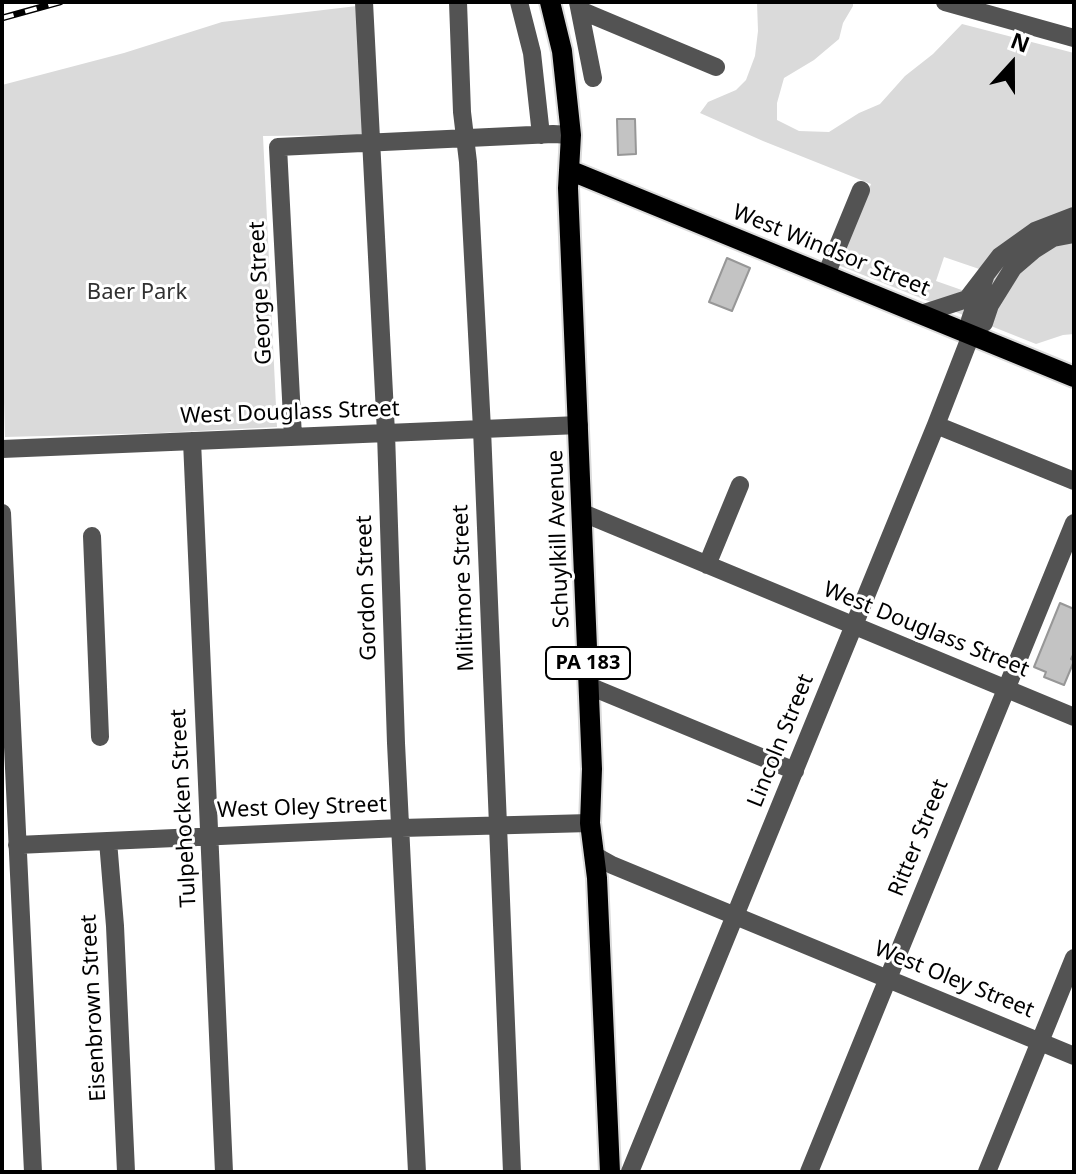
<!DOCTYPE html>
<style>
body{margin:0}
#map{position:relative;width:1076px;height:1174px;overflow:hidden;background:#fff;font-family:"Noto Sans",sans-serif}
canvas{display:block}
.frame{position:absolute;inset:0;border:4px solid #000;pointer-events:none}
.north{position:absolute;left:972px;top:24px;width:80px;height:80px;-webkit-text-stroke:6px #fff;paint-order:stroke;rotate:21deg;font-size:22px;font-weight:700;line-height:32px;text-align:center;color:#000}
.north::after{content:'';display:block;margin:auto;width:28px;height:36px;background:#000;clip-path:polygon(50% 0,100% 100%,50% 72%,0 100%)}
</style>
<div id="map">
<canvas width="1076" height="1174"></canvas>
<div class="frame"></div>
<div class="north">N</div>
</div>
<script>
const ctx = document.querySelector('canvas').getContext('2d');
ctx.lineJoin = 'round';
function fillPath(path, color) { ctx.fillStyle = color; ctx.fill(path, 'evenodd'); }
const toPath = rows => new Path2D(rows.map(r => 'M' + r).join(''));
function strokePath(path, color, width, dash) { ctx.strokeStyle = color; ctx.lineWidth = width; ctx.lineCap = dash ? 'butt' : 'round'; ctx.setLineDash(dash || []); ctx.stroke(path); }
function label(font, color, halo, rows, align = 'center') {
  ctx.font = font + ' "Noto Sans",sans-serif'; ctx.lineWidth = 6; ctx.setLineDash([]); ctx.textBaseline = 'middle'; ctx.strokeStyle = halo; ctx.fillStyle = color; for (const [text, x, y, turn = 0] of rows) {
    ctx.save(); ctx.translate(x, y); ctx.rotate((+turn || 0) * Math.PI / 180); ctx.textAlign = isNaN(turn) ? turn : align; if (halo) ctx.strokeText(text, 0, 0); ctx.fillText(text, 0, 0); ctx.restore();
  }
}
const green = toPath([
 [757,2,853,2,853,6,843,23,839,39,814,60,784,78,777,103,777,120,799,131,829,132,859,113,880,104,905,76,933,54,962,24,1074,53,1074,334,1063,335,1036,344,838,265,871,184,763,141,700,113,708,102,736,90,746,80,755,56,758,31],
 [944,257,985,271,976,295,936,281],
 [357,6,364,135,263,136,277,427,159,433,5,437,2,331,2,85,124,53,222,22]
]);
const building = toPath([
 [617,119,635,119,636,154,618,155,617,119],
 [727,258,750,268,732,311,709,302,727,258],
 [1060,603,1074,609,1074,655,1073,655,1071,659,1074,661,1064,685,1044,677,1046,672,1034,667,1060,603]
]);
const minor = toPath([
 [364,2,386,433,396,743,417,1172],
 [458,2,462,112,468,162,482,429,512,1172],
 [519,2,532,53,541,135],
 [578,2,593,78],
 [945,2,1074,38],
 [580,10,716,67],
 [826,275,861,190],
 [921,314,967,299,1000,256,1035,231,1074,216],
 [974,327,984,323,990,305,1013,268,1034,250,1053,238,1074,234],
 [936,425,1074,481],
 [293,437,278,147,553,134,571,135],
 [192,441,224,1172],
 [2,449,579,425],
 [2,513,33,1172],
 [583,513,1074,717],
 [92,536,100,737],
 [707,565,740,485],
 [589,686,795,771],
 [108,841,115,926,126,1172],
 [17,845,401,828,590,823],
 [594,855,612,865,1074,1056],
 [630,1172,936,425,971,335,974,327,970,320,985,277],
 [809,1172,1074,523],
 [987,1172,1074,958]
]);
const major = toPath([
 [550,2,562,51,571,135,568,188,592,769,590,823,597,878,610,1172],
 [569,170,1074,377]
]);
const rail = toPath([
 [2,18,60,2]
]);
const shields = [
 [588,663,84]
];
const shieldNames = [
 ["PA 183",588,663]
];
const streetNames = [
 ["West Windsor Street",831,251,22],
 ["George Street",261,293,-93],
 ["West Douglass Street",290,413,-2],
 ["Schuylkill Avenue",559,539,-92],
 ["Gordon Street",367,588,-92],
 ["Miltimore Street",464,588,-92],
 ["West Douglass Street",926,630,22],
 ["Lincoln Street",781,741,-68],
 ["Tulpehocken Street",184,808,-93],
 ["West Oley Street",302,808,-2],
 ["Ritter Street",919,838,-68],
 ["West Oley Street",954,980,22],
 ["Eisenbrown Street",94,1008,-93]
];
const parkNames = [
 ["Baer Park",137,293]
];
fillPath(green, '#dadada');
fillPath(building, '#c3c3c3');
strokePath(building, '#979797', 2);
strokePath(major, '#dbdbdb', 24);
strokePath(minor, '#535353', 18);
strokePath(major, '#000', 20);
strokePath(rail, '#000', 7);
strokePath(rail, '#fff', 4, [12]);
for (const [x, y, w] of shields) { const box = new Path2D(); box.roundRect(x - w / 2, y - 16, w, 32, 6); ctx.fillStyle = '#fff'; ctx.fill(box); strokePath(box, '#000', 2); }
label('bold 20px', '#000', null, shieldNames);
label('22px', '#000', '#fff', streetNames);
label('22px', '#313131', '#fff', parkNames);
</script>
